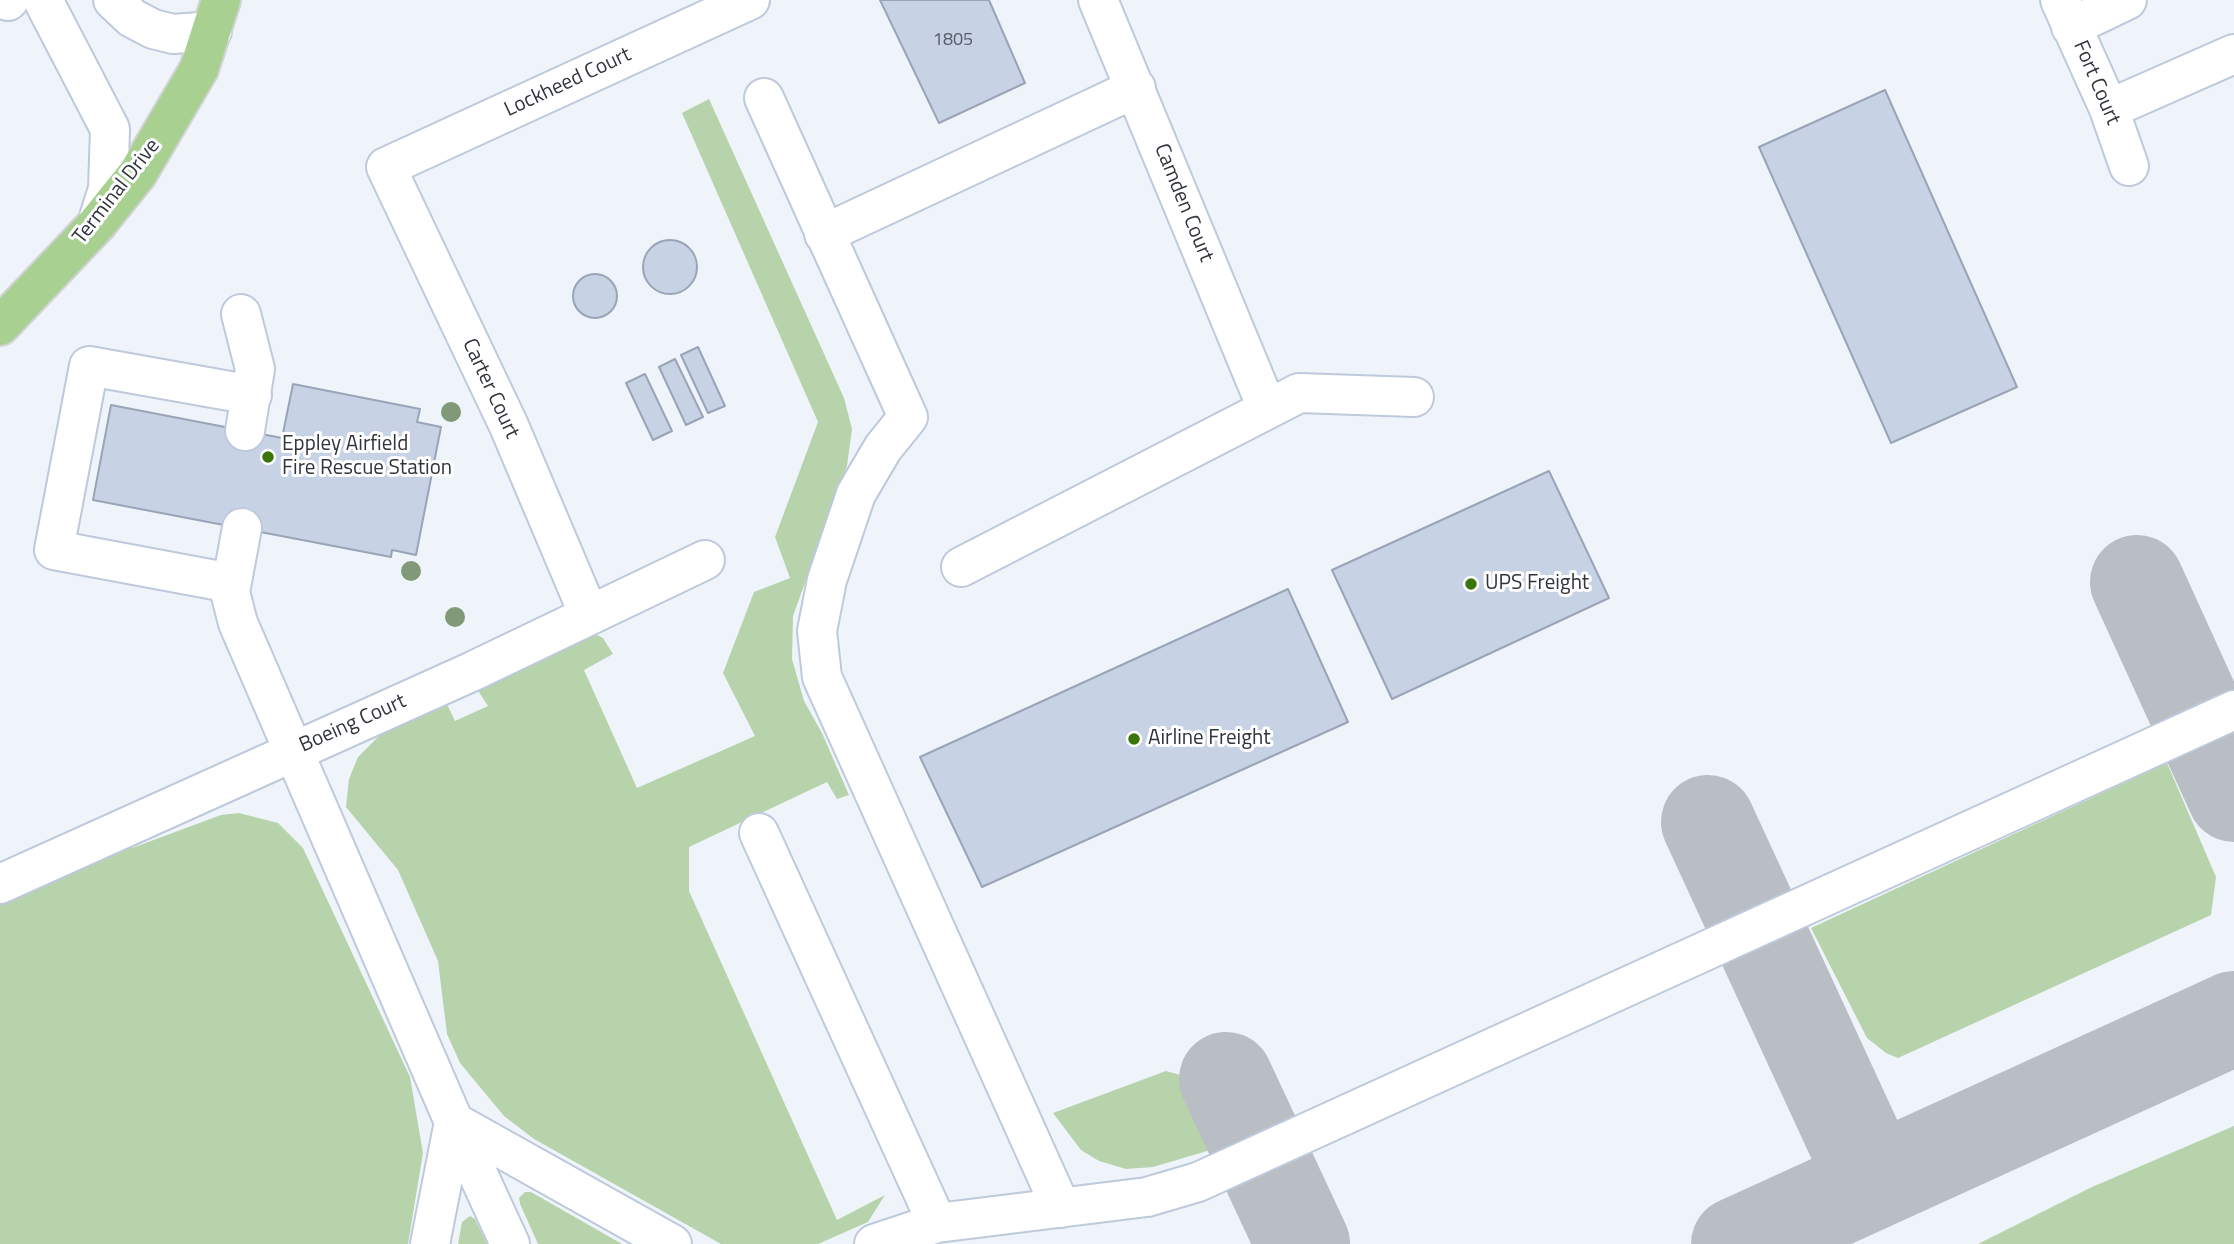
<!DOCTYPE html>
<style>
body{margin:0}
canvas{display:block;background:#eff4fb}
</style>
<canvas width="2234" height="1244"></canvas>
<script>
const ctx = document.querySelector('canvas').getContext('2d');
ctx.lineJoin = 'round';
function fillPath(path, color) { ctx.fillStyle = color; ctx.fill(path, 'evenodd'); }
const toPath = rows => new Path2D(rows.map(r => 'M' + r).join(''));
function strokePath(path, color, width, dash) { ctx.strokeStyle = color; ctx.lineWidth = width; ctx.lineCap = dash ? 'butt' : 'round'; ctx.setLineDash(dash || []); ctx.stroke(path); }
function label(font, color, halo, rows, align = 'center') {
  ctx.font = font + ' "Titillium Web",sans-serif'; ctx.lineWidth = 6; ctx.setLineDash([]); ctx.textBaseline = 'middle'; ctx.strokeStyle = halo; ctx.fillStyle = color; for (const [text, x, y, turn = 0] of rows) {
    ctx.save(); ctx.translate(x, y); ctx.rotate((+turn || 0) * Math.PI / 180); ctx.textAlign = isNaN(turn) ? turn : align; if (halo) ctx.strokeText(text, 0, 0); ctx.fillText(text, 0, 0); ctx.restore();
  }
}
const green = toPath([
 [709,99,844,398,852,429,847,466,793,616,792,659,804,701,822,733,849,795,837,799,827,782,689,847,689,891,837,1220,885,1195,868,1222,818,1244,721,1244,534,1139,504,1116,460,1063,447,1034,438,961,398,870,346,807,349,779,358,757,383,732,446,702,455,721,488,706,475,686,593,633,603,638,613,654,584,670,637,788,755,736,723,673,754,592,790,578,775,537,818,422,682,113],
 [2167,763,2216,877,2211,915,1898,1058,1886,1053,1867,1038,1811,928],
 [239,813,278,823,303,848,410,1077,423,1153,408,1244,0,1244,0,905,130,844,132,848,221,815],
 [1166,1071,1184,1076,1195,1110,1214,1149,1153,1167,1126,1169,1099,1161,1081,1150,1053,1113],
 [2234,1126,2234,1244,1978,1244,2092,1187],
 [525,1192,531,1192,622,1244,538,1244,520,1204,519,1198],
 [470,1216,475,1219,487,1244,458,1244,462,1222]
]);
const taxiway = toPath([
 [2137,582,2234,795],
 [1708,822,1874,1182],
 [1226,1079,1303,1244],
 [1738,1244,2234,1018]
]);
const building = toPath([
 [880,0,989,0,1025,83,939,123,880,0],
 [1885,90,2017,387,1891,443,1759,147,1885,90],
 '643 267a27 27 0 1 1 54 0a27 27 0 1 1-54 0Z',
 '573 296a22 22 0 1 1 44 0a22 22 0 1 1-44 0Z',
 [698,347,725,406,708,413,681,355,698,347],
 [675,359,703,417,686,425,659,367,675,359],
 [645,374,672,431,653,440,626,383,645,374],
 [293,384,420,409,417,422,441,427,416,555,392,550,391,557,93,500,111,405,282,438,293,384],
 [1549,471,1609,598,1392,699,1332,570,1549,471],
 [1288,589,1348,722,982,887,920,757,1288,589]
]);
const minor = toPath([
 [43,0,110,129,108,189,97,224],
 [113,0,132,18,153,29,173,34,212,31],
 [1098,0,1267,408],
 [2060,0,2109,109,2129,166],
 [8,1,9,0],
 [2071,27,2127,0],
 [764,98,908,417,883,448,856,494,827,580,817,631,822,677,1061,1208],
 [2109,109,2234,54],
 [824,234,1136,88],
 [241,314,255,369,245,431],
 [242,528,230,592,238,623,454,1122,510,1244],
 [961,567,1299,393,1414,397],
 [231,583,54,550,89,366,252,395],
 [589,615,509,426,386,167,750,0],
 [759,833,937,1223],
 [0,884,471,672,705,560],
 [430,1244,454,1122,672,1244],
 [874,1244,937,1223,1147,1197,1198,1182,2234,710]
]);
const major = toPath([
 [0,326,97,224,138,173,199,69,221,0]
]);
const trees = [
 [451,412],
 [411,571],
 [455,617]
];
const markers = [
 [268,457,7,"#3a750b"],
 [1471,584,7,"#3a750b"],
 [1134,739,7,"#3a750b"]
];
const numberNames = [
 ["1805",953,41]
];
const streetNames = [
 ["Lockheed Court",568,83,-25],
 ["Fort Court",2096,83,67],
 ["Terminal Drive",117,192,-52],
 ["Camden Court",1183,203,68],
 ["Carter Court",490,389,65],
 ["Boeing Court",353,724,-24]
];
const poiNames = [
 ["Eppley Airfield",282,445],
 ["Fire Rescue Station",282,469],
 ["UPS Freight",1485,584],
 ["Airline Freight",1148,739]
];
fillPath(green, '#b7d3ab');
strokePath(taxiway, '#b9bec5', 94);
fillPath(building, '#c7d2e5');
strokePath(building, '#9aa4b7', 2);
strokePath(minor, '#bec9dc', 42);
strokePath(major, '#d1d3d4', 42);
strokePath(minor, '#fff', 38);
strokePath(major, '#a8d191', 38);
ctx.fillStyle = '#819879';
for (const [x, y] of trees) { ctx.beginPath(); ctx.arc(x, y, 10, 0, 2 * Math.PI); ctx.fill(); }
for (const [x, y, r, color] of markers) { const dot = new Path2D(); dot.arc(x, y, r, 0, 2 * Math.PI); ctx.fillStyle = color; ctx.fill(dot); strokePath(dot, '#fff', 2.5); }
label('18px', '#565c66', null, numberNames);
label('21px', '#30353c', '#fff', streetNames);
label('21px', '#30353c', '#fff', poiNames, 'left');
</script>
